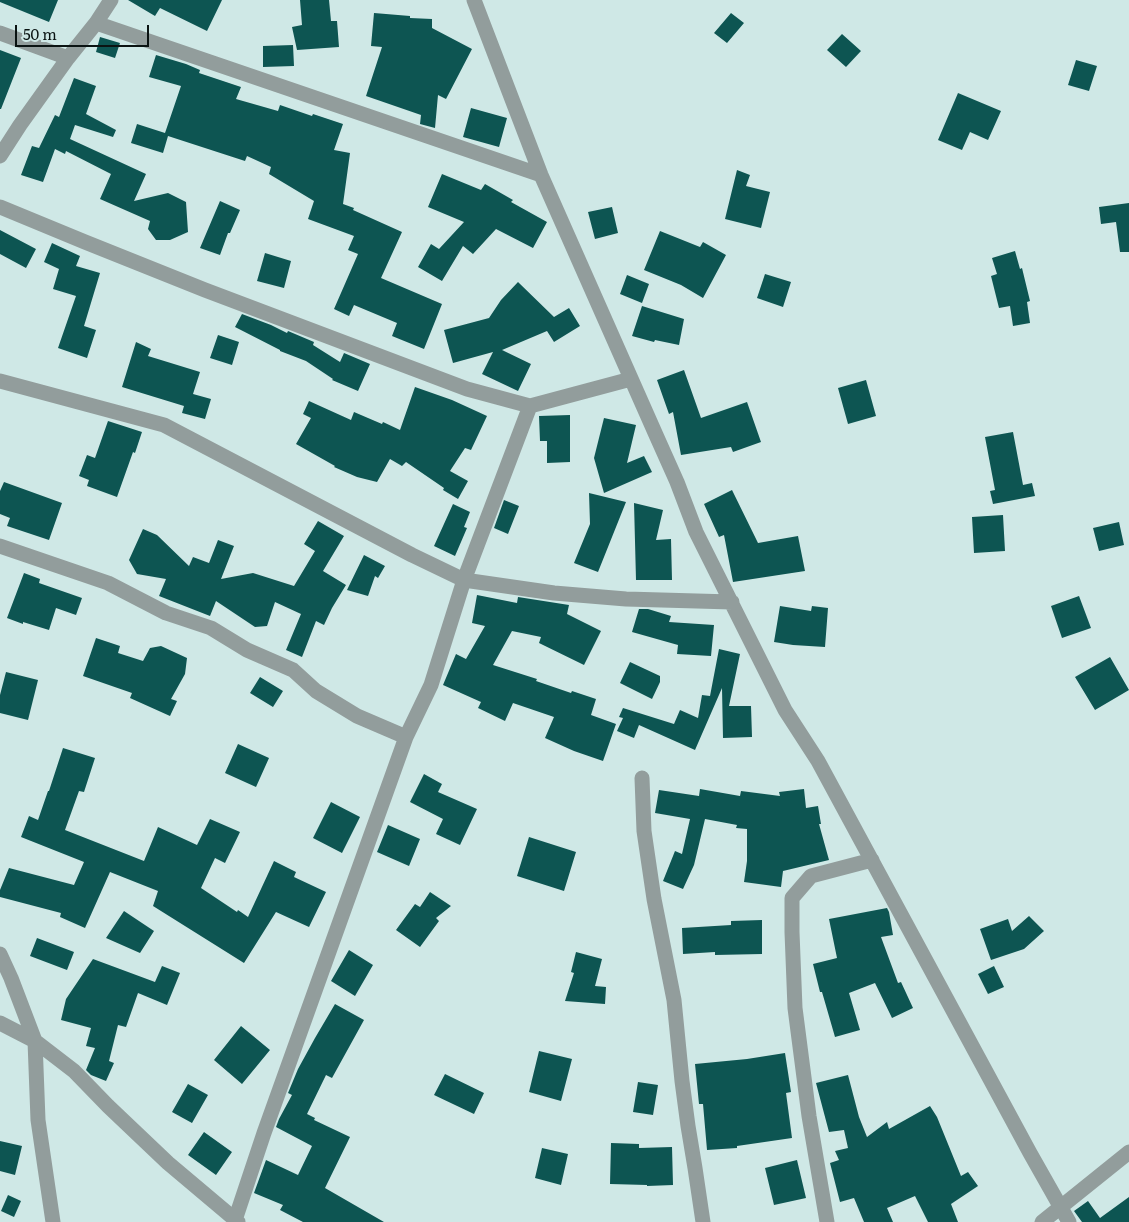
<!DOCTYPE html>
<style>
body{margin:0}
#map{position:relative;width:1129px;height:1222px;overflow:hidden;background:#cfe8e6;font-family:Literata,serif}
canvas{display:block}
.scale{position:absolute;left:15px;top:25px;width:134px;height:22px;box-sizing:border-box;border:2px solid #0a1312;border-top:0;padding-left:6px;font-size:15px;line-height:18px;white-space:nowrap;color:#0a1312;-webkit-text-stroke:4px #cfe8e6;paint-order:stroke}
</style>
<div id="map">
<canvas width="1129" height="1222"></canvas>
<div class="scale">50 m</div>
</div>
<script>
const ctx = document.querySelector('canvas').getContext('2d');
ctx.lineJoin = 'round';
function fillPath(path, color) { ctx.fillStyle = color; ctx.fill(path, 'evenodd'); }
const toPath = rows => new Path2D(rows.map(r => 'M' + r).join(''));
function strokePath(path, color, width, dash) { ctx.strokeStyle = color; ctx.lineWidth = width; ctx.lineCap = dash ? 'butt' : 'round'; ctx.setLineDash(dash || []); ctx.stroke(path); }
const building = toPath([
 [0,0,58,0,49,22,0,2],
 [128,0,222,0,207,31,160,8,155,16],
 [300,0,329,0,331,21,337,21,339,47,297,50,292,27,302,25],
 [374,13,410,16,410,18,432,19,432,28,472,49,446,99,438,95,435,128,420,124,421,115,366,96,382,47,371,46],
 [731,13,744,23,727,43,714,33],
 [842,34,861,51,846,67,827,50],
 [100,37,120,43,115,58,96,52],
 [293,45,294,66,263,67,263,46],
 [0,50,21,58,1,109,0,109],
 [156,55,186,64,200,70,199,73,241,87,236,99,278,111,280,105,312,116,313,114,343,124,334,150,350,153,343,204,354,208,353,210,402,232,381,278,442,304,424,349,392,336,397,323,354,305,349,316,334,309,358,254,348,250,354,236,308,219,314,201,269,174,271,167,247,156,245,161,168,136,163,153,131,143,137,124,165,133,181,86,149,77],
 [1076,60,1097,66,1089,91,1068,85],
 [74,78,96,86,86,114,116,130,113,137,75,125,70,139,146,174,134,201,168,193,186,202,188,232,170,240,156,240,148,229,150,221,100,199,111,174,66,151,65,154,55,149,43,182,21,175,32,146,39,148,55,115,59,117],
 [958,93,1001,111,988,140,970,132,962,150,938,140],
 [471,108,507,118,499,147,463,137],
 [737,170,750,175,746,186,770,192,761,228,725,219],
 [442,174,481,190,485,184,513,200,511,202,547,222,533,248,496,229,473,254,463,246,442,281,418,267,431,244,439,249,464,222,428,207],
 [220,201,240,210,230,233,228,233,220,255,200,248],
 [1129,203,1129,252,1120,252,1116,222,1101,224,1099,207],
 [612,207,618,233,595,239,588,212],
 [0,230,36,249,26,268,0,254],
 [660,231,700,247,703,242,726,255,703,298,681,285,644,270],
 [52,243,80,256,76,266,100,273,84,326,96,330,87,358,58,348,76,296,53,289,59,269,44,262],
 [1015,251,1020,269,1022,268,1030,301,1027,302,1030,323,1013,326,1010,306,999,308,991,276,997,274,992,258],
 [265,253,291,261,284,288,257,281],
 [765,274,791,282,783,307,757,298],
 [627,275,649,284,642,303,620,294],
 [518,282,554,317,569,308,580,326,554,342,547,331,502,350,531,364,518,391,482,374,493,352,453,363,444,330,489,318,501,300],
 [642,306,684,319,679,345,655,340,654,342,632,336],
 [242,314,271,325,287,333,288,331,314,342,313,345,340,362,344,353,370,364,358,391,332,380,333,379,306,361,280,351,280,350,235,327],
 [218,335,239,342,232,365,210,358],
 [136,342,151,349,148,356,200,372,193,394,211,399,205,419,182,413,184,406,122,387],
 [684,370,701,418,747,402,761,442,733,452,731,447,681,455,673,412,669,414,657,380],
 [866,380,876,416,848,424,838,388],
 [415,387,452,400,487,416,471,450,465,448,450,471,468,481,458,499,443,490,444,488,406,462,402,466,390,459,377,482,357,477,334,467,335,466,296,444,311,418,303,414,309,401,351,420,354,412,382,424,383,422,400,430],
 [570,415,570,462,547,463,547,441,540,441,539,416],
 [604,418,636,425,627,463,644,456,652,472,604,493,594,458],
 [108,421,142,432,135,453,133,452,117,497,87,486,89,480,79,476,87,455,95,458],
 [1013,432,1023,485,1032,483,1035,496,993,504,990,491,995,490,985,437],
 [4,482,62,503,49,540,7,526,10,518,0,514,0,491],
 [732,490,758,543,798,536,805,571,733,582,724,535,719,537,704,504],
 [589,493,626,502,598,572,574,563,590,524],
 [504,500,519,506,508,534,494,528],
 [634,503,663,510,656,540,671,539,672,580,636,580],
 [453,504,470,512,464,527,467,528,455,556,434,546],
 [1003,515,1005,551,974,553,972,517],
 [318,521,344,536,323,571,346,585,332,608,324,625,316,621,302,657,286,650,301,614,275,602,267,626,255,627,216,601,210,616,159,596,166,579,137,574,129,560,143,529,157,535,189,566,193,557,209,563,218,540,234,546,221,579,253,573,294,586,315,551,304,544],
 [1119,522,1124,545,1099,551,1093,528],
 [364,555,385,566,378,578,375,576,368,596,347,590],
 [24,573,40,579,39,583,82,598,76,615,56,608,49,630,23,622,23,624,7,618],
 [477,595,517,603,518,597,569,605,567,614,601,631,584,665,539,643,541,637,512,631,493,665,537,679,536,681,571,693,572,691,596,699,591,715,616,724,603,761,574,751,545,738,554,717,513,703,505,721,478,708,481,702,443,685,456,654,466,659,485,626,472,623],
 [1079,596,1091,628,1062,638,1051,606],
 [780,606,811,611,812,606,828,608,825,647,793,645,774,642],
 [639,609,648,609,671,616,669,622,714,625,711,656,677,654,678,645,632,632],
 [96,638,120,646,118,653,143,661,150,648,161,646,187,658,185,674,171,699,177,701,170,716,130,698,132,693,83,676],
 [719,649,740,654,729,706,751,706,752,737,723,738,722,688,695,750,639,725,634,738,617,731,623,718,619,717,623,708,674,724,680,710,698,718,702,695,710,696],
 [1110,657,1129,690,1095,710,1075,677],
 [630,662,660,676,660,682,652,699,620,683],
 [6,672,38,680,28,720,0,713,0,695],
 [260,677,283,691,273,707,250,693],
 [238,744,269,758,256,787,225,773],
 [63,748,95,758,84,792,79,791,65,830,144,861,158,827,197,845,210,819,240,832,225,863,215,858,201,888,237,912,238,910,248,917,274,861,296,872,294,877,326,892,309,927,276,912,244,963,153,906,158,891,110,872,85,928,60,917,61,913,0,897,0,890,9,868,74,885,84,862,21,837,29,816,38,820,48,791,49,791],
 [424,774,442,784,438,792,477,809,460,845,436,834,443,819,410,802],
 [700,789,740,796,741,791,780,796,779,792,804,789,806,808,818,806,821,824,819,824,829,860,783,871,781,887,744,882,747,861,747,829,736,828,737,825,705,819,694,865,683,889,663,881,675,851,682,854,690,819,655,813,659,790,699,796],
 [331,802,360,817,342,853,313,838],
 [388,825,420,839,409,866,377,852],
 [529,837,576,852,564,891,517,876],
 [430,892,451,906,436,918,439,921,420,947,396,930,415,904,420,907],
 [887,908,889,912,893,935,881,937,898,983,901,982,913,1008,892,1018,875,983,849,993,860,1030,835,1037,822,992,820,992,813,964,837,958,829,919],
 [124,911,154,931,140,953,106,938],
 [1029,916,1044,931,1024,949,991,960,980,929,1008,919,1012,931],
 [762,920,762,954,715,955,715,952,683,954,682,928,731,925,731,921],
 [37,938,74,952,67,970,30,956],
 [349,950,373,965,355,996,331,981],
 [576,952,602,959,595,986,606,987,605,1004,565,1001,574,973,571,972],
 [93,959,155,982,162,966,180,973,167,1005,138,993,126,1027,118,1025,109,1061,114,1063,106,1081,91,1075,86,1070,95,1048,86,1046,91,1028,61,1020,66,999],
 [994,966,1004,987,988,994,978,974],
 [335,1004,364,1020,332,1078,326,1075,307,1114,315,1118,314,1120,350,1137,325,1188,384,1222,303,1222,280,1210,283,1205,254,1193,266,1160,298,1175,312,1146,276,1127,279,1119,292,1095,288,1093,298,1069,315,1038],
 [241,1026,270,1050,242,1084,214,1060],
 [539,1051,572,1059,561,1101,529,1092],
 [785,1053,791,1092,786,1093,792,1138,737,1146,737,1148,707,1150,703,1104,699,1104,695,1064,747,1059],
 [445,1074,484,1093,474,1114,434,1095],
 [848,1075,859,1117,867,1137,887,1122,889,1129,930,1106,937,1117,961,1176,968,1172,978,1186,951,1204,958,1222,928,1222,915,1196,887,1208,893,1222,864,1222,854,1198,840,1202,830,1163,839,1160,835,1151,848,1148,844,1130,829,1132,816,1083],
 [638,1082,658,1085,653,1115,633,1112],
 [188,1084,208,1095,192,1123,172,1112],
 [204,1132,232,1152,216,1175,188,1155],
 [0,1141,22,1146,15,1175,0,1171],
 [611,1143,639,1144,639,1148,672,1147,673,1185,647,1186,647,1185,610,1184],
 [542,1148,568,1154,561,1185,535,1178],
 [797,1160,806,1198,774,1205,765,1168],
 [8,1195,21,1201,14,1217,1,1211],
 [1129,1197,1129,1222,1082,1222,1074,1211,1088,1201,1100,1218]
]);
const street = toPath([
 [474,0,541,175,656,435,677,482,696,532,785,710,818,761,1030,1153,1069,1222],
 [96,23,541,175],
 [0,33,68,58],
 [0,156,20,125,68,58,96,23,111,0],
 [0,207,85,242,205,290,467,389,530,406,631,379],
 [0,381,164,425,412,555,464,580,554,593,626,599,732,602],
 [0,546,108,583,166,613,211,628,247,650,293,670,316,691,357,716,406,737],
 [642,778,644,831,654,899,674,1000,682,1081,688,1126,695,1168,703,1222],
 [0,954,11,978,35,1041,38,1120,53,1222],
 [0,1023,35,1041,74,1071,108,1106,168,1163,238,1222],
 [235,1220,264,1133,406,737,431,685,464,580,530,406],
 [827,1222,809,1116,795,1008,792,932,792,898,811,876,872,860],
 [1042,1222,1129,1152]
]);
fillPath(building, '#0d5552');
strokePath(street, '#929d9c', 15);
</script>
